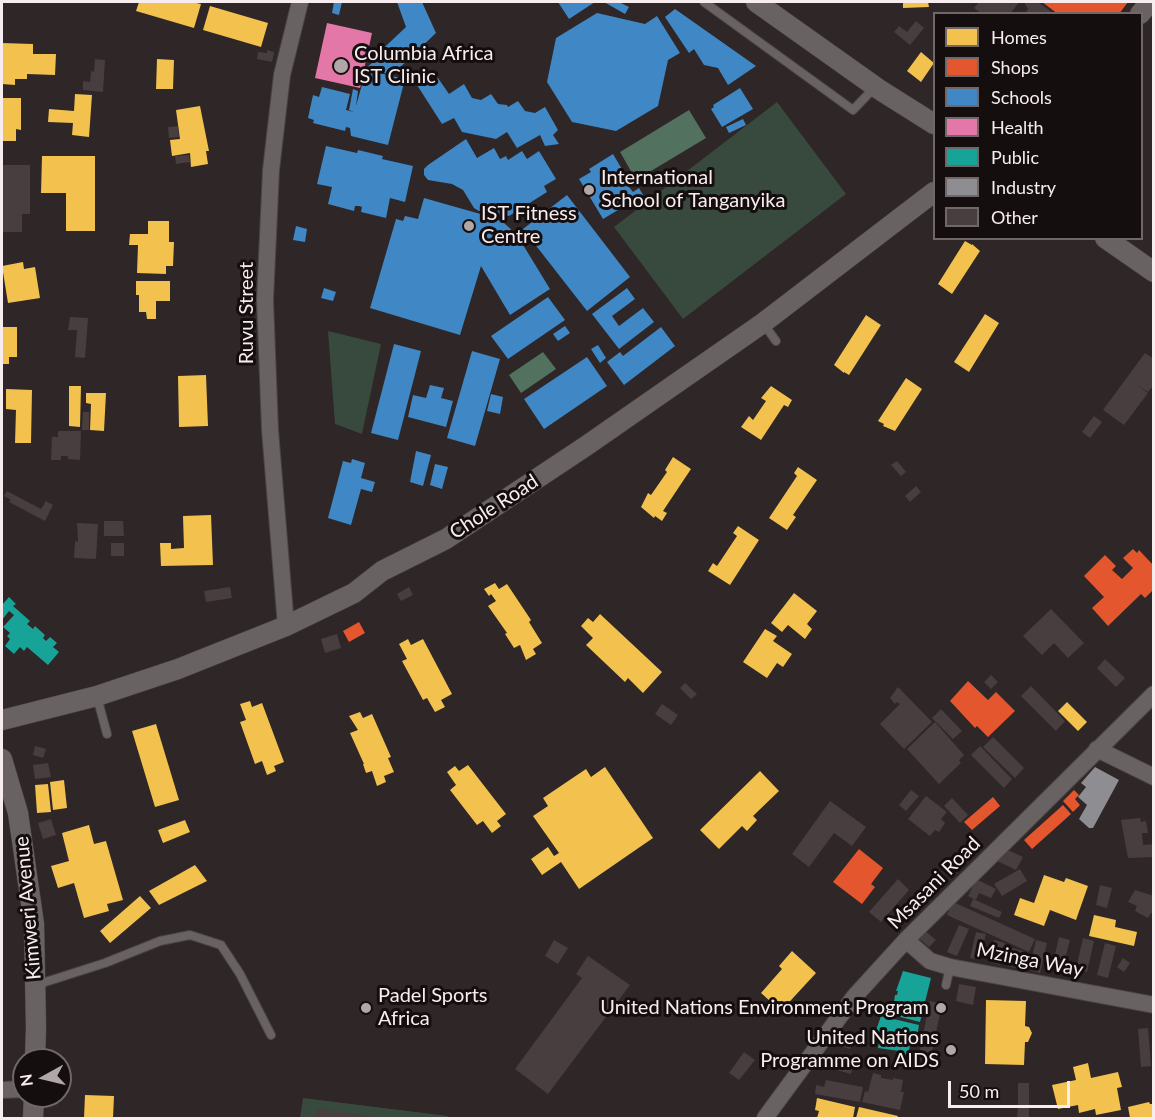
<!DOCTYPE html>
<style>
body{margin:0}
#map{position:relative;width:1155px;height:1120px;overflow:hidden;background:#2e2627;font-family:Lato,sans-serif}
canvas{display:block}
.frame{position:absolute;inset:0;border:3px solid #f8edee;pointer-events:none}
.legend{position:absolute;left:933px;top:12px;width:210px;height:228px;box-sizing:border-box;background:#150e0f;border:2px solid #706768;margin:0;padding:8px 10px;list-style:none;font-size:18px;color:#f8edee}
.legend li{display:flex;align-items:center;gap:12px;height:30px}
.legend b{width:30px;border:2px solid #706768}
.north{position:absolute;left:12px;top:1048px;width:60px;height:60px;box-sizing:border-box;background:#150e0f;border:2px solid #706768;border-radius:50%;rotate:262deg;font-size:16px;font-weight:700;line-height:24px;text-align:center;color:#f8edee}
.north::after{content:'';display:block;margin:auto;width:21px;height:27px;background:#b1a7a8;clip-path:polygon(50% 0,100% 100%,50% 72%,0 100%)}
.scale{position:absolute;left:948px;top:1081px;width:122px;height:27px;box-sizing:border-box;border:3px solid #f8edee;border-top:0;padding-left:8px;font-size:18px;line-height:21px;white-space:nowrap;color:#f8edee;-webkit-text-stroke:4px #150e0f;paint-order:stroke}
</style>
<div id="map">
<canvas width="1155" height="1120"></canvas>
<div class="frame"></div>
<ul class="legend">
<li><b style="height:16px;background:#f2c14e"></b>Homes</li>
<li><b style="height:16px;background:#e4572e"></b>Shops</li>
<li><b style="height:16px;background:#3f88c5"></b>Schools</li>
<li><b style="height:16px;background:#e377a8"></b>Health</li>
<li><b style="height:16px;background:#17a398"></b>Public</li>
<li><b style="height:16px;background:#8d8d92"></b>Industry</li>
<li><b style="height:16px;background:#483e3f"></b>Other</li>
</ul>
<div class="north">N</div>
<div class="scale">50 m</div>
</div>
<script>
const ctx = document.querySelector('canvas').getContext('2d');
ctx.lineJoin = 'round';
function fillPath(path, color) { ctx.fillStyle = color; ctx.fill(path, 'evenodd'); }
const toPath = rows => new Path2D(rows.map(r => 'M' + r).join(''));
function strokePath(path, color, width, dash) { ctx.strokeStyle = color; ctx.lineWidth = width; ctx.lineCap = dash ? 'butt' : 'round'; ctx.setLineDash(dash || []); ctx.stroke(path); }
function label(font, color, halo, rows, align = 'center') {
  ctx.font = font + ' Lato,sans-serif'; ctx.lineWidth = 6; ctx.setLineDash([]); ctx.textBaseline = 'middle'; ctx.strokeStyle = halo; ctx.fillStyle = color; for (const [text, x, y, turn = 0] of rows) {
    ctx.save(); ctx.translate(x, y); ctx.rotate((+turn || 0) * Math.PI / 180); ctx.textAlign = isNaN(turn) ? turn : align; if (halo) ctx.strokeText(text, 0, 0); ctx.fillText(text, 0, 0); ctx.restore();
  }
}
const green = toPath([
 [777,102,846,194,683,319,614,227],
 [328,331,381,344,362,434,335,424],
 [303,1098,448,1116,448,1118,300,1118]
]);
const water = toPath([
 [689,110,706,138,636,180,620,152],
 [543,352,556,369,521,393,509,375]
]);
const homes = toPath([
 [139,2,192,2,201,4,194,28,136,11],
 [903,2,928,2,929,7,903,8],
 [210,6,268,23,261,47,203,30],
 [2,43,33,44,33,54,56,54,55,75,27,74,27,79,15,79,15,85,2,84],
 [921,52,934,63,921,82,907,71],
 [157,59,174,60,173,89,156,89],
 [75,94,92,95,89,137,72,135,73,123,48,122,49,109,74,111],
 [2,98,21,98,21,130,16,129,16,141,2,141],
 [200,106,209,151,206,151,208,164,191,167,190,153,172,156,170,140,180,139,176,110],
 [42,156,95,156,95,231,66,231,66,193,41,193],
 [148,221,169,221,169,242,174,242,173,266,166,266,166,274,137,273,138,245,129,245,130,234,148,234],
 [965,241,972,245,972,244,980,251,952,294,938,284],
 [23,262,24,269,35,267,40,298,8,303,2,266],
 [136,281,170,281,170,301,156,301,156,319,147,319,146,312,139,312,139,295,136,295],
 [985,314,999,323,969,372,954,362],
 [866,315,881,325,849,375,844,372,844,373,834,365],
 [2,327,17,327,17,357,9,357,9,364,2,364],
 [206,375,208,426,179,427,178,376],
 [906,378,922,389,895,431,883,426,884,424,878,421],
 [69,386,81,386,80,427,69,426],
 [771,386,792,400,788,407,784,405,761,440,741,427,749,416,753,420,766,401,761,398],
 [6,389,32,390,31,443,15,443,16,410,6,409],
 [86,393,106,393,104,431,90,430,91,404,86,403],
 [673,457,691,469,663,511,667,513,662,521,655,516,654,518,641,507,648,493,651,495,667,472,665,470],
 [798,467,817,480,793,515,796,517,787,530,769,518,797,476,794,473],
 [211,515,213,565,161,566,160,543,171,543,171,549,184,548,183,516],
 [738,526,759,540,730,585,708,571,713,563,717,566,737,536,733,533],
 [495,583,499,589,507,584,531,620,529,622,542,643,533,649,536,654,526,660,520,645,514,648,505,634,507,633,488,606,496,601,491,594,489,596,484,589],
 [794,593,817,611,807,624,812,629,805,639,788,625,782,632,771,623],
 [600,614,662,672,643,693,628,678,625,682,586,645,593,638,581,626,588,618,593,622],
 [765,629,777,636,773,641,792,654,783,667,777,663,767,678,743,662],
 [408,639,411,645,423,639,452,694,441,700,445,707,435,712,427,698,423,700,402,661,407,659,399,644],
 [250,701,252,707,262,703,284,762,274,766,276,771,267,775,262,761,255,764,240,722,246,720,240,704],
 [1067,702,1087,722,1078,731,1058,711],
 [360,712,363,718,372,714,391,757,388,758,394,772,384,776,386,782,377,786,372,771,366,773,363,764,364,764,350,733,358,730,349,716],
 [156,724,179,800,155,807,132,731],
 [468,765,506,814,497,821,501,826,492,833,483,821,477,825,450,790,456,785,447,772,455,766,459,771],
 [605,767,653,838,579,889,561,862,542,875,531,859,548,847,554,856,559,853,533,816,548,806,543,798,586,769,591,777],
 [760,771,779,791,753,816,757,820,747,831,742,826,719,849,700,830],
 [64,780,67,808,53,810,50,782],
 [48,784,51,812,37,813,35,785],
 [185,820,190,832,163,843,158,830],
 [89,825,94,844,106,841,123,900,107,904,109,911,84,918,74,883,58,888,51,866,69,861,62,833],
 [195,865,207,881,159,905,149,891],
 [1044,875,1064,882,1066,878,1088,886,1076,920,1050,910,1044,926,1014,915,1020,898,1034,903],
 [140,896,151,908,110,943,100,931],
 [1094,915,1116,920,1115,927,1137,932,1134,946,1089,936],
 [792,951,816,973,781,1011,761,993,782,969,779,966],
 [986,1000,1026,1001,1025,1026,1029,1027,1032,1033,1028,1042,1025,1042,1024,1065,985,1064],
 [1088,1063,1091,1078,1118,1072,1122,1087,1117,1088,1121,1110,1096,1115,1095,1109,1079,1113,1078,1105,1058,1109,1052,1085,1076,1080,1073,1067],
 [85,1095,114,1096,113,1118,84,1118],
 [817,1098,855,1107,853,1118,817,1118,819,1111,815,1110],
 [1149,1102,1150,1104,1154,1104,1154,1118,1130,1118,1128,1107],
 [859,1107,898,1116,897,1118,856,1118]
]);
const shops = toPath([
 [1042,2,1128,2,1119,14,1058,14],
 [1133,549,1137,553,1139,550,1154,566,1154,589,1145,598,1141,594,1108,626,1092,608,1104,597,1084,576,1105,555,1116,566,1112,570,1122,579,1133,568,1123,558],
 [359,622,365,633,349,642,343,631],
 [968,681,988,700,996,692,1015,711,988,737,977,726,975,728,950,701],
 [1074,790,1079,795,1075,799,1080,805,1073,812,1063,801],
 [993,797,1000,806,972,830,964,822],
 [1063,805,1071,814,1032,849,1024,840],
 [859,849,883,868,871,884,875,887,862,904,833,882]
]);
const schools = toPath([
 [334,2,342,2,339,15,332,13],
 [397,2,422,2,436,33,392,75,366,68,373,62,372,59,406,27],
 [558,2,595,2,569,19],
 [604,2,619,2,629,7,625,14],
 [675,9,756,66,728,85,718,68,704,65,694,49,689,53,665,17],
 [597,13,645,24,657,16,680,53,668,60,658,106,616,131,572,122,547,82,556,38],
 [366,70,405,79,388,145,351,136,350,128,346,127,345,131,313,123,314,120,308,118,313,95,319,97,322,87,350,94,346,110,354,112,349,110,353,89,358,91,356,106],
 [438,78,449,94,464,84,472,98,481,100,491,94,498,104,507,105,508,107,518,101,525,111,535,113,545,107,558,130,553,135,559,144,545,146,540,135,517,148,507,132,496,139,462,132,454,118,442,124,417,85,417,79,431,84],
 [740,88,753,109,722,127,711,109,714,107,713,105],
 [743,119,746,125,729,133,726,127],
 [466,139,477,158,494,148,500,159,506,156,508,160,522,151,527,159,539,151,556,179,544,186,547,192,509,216,479,211,474,208,463,190,452,184,428,180,424,175,424,169,428,165],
 [326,146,357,153,358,150,383,156,382,159,413,166,405,202,390,198,386,218,361,212,362,207,359,206,355,206,354,211,328,204,332,187,317,184],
 [613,154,632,186,629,187,633,192,639,188,643,195,603,219,579,179,591,172,589,169],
 [567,195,630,277,587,311,523,229],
 [424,198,491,217,503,222,517,235,550,289,510,315,481,266,460,335,370,308,396,219,403,221,405,216,418,219],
 [296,226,307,229,305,242,293,240],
 [324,288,336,292,333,301,321,298],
 [627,288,635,299,612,316,619,326,643,308,654,322,619,349,592,314],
 [548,297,565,320,508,359,491,336],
 [565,326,570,333,558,341,553,334],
 [661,327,675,346,624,385,607,362,620,352,623,356],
 [394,344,421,351,398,440,371,433],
 [598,345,606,358,600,363,591,349],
 [472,351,500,359,475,446,447,438],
 [587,357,607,386,544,429,524,399],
 [430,385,444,388,441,398,453,401,446,427,408,417,413,395,426,398],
 [491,394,503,397,500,414,487,411],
 [416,451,431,455,423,486,410,482],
 [352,459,365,463,361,478,375,482,372,492,361,489,351,525,328,518,343,461,351,463],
 [435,464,448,467,442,489,430,485]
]);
const health = toPath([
 [327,23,372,33,360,88,315,78]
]);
const public = toPath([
 [9,597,16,604,13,606,30,621,27,624,33,629,35,626,45,635,43,638,46,641,50,637,57,643,53,647,59,652,48,665,27,647,24,651,20,647,14,654,5,646,10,639,7,636,10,633,3,627,14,615,9,611,2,620,2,605],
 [903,971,931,978,920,1022,892,1015,895,995,897,995,898,991,896,991],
 [881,1016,919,1025,917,1037,912,1036,908,1055,898,1053,899,1051,878,1048,880,1037,874,1036]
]);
const industry = toPath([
 [1095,767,1119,780,1093,828,1089,828,1079,819,1087,805,1078,797,1086,787,1081,783]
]);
const building = toPath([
 [979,2,1019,2,1010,14,982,14,974,8],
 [1024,2,1038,2,1054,14,1025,14,1028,9],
 [916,21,924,28,910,45,894,32,899,26,907,32],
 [267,50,274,52,272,62,257,59,258,52,267,53],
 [95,59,105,60,103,92,83,90,83,81,90,82,91,71,94,72],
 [178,126,179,137,169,138,168,127],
 [189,155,190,162,176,164,175,156],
 [2,165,30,165,30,214,22,214,22,232,2,232],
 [70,317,88,318,85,358,75,357,77,330,68,330],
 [1145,353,1154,359,1154,385,1148,392,1137,385,1148,393,1124,425,1103,410],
 [83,412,89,412,89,430,82,430],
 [1094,416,1102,422,1090,438,1082,432],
 [58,431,81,431,80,460,68,459,68,456,61,456,61,460,51,460,52,437,58,437],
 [897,461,906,472,901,476,891,465],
 [916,486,921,492,910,502,905,496],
 [7,491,41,509,46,501,53,505,45,521,9,502,11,500,4,496],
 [104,521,123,521,124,536,104,536],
 [77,523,98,524,96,559,74,558,75,541,78,542],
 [111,543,124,543,124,556,111,556],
 [230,587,232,598,206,602,204,591],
 [409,587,413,595,401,601,397,594],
 [1051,609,1084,643,1068,658,1054,643,1042,655,1023,636],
 [337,634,341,648,325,653,321,639],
 [1105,659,1125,678,1116,687,1097,668],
 [991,675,998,682,991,689,984,682],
 [685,683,697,694,691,699,680,688],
 [1031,686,1065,721,1056,731,1021,696],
 [898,687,932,722,904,749,880,724,900,704,897,702,895,704,890,698],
 [662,704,678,715,671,725,655,714],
 [941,709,962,731,953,739,932,718],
 [935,722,964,755,959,760,961,763,939,784,907,749],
 [993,737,1024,768,1015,778,983,747],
 [35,746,46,749,43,758,33,755],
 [980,746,1012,779,1004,788,971,755],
 [48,763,51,777,35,779,33,765],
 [911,790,919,796,906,811,899,805],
 [926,796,947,812,941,819,945,823,939,832,935,830,930,836,908,819],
 [952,798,968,815,960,823,944,806],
 [830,801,866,827,852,846,834,833,809,867,792,854],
 [1140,818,1141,822,1146,821,1148,833,1142,833,1143,845,1154,844,1154,857,1128,858,1121,820],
 [51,819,56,835,43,839,38,823],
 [1008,850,1023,857,1016,870,995,860],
 [1020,869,1027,881,1002,896,994,884],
 [898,879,909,890,881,922,869,912],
 [976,879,996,889,991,898,979,893,976,900,968,896],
 [1100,885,1112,888,1107,908,1096,905],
 [1135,890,1154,896,1154,914,1151,913,1148,918,1135,911,1137,906,1128,902],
 [973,899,1002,912,999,918,970,906],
 [953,902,1035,939,1029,952,947,915],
 [959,925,969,929,957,956,947,952],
 [923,929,936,940,929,947,916,936],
 [976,932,986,934,979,960,970,958],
 [1059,937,1070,940,1062,970,1052,967],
 [1083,938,1094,941,1087,972,1076,969],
 [554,940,568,948,558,964,545,956],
 [994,940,1005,943,1000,965,989,962],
 [1036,940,1047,943,1040,973,1029,970],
 [1105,943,1116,946,1108,978,1097,975],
 [1012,948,1023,951,1019,969,1008,966],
 [588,956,630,985,548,1094,515,1069,582,978,576,974],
 [1123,958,1130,963,1124,972,1117,967],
 [959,984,976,987,973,1005,956,1001],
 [930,1001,942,1004,930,1061,918,1058],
 [1148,1028,1151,1066,1141,1067,1138,1029],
 [840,1038,852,1041,850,1049,838,1045],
 [744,1052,755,1060,739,1080,729,1073],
 [839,1061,853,1065,851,1074,837,1070],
 [873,1073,881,1075,881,1078,893,1080,893,1078,903,1080,901,1092,904,1092,900,1110,862,1102,865,1091,868,1092],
 [826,1080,863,1087,860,1102,815,1094,816,1085,824,1087],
 [1018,1083,1029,1083,1029,1105,1018,1105],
 [1018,1106,1029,1107,1029,1118,1017,1118],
 [317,1109,373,1116,373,1118,316,1118]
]);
const service = toPath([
 [704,2,853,110,875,87],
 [763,323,776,341],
 [97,697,107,734],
 [36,985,105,963,160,941,190,935,221,945,240,974,271,1035],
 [946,985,950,967]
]);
const minor = toPath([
 [286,626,270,430,265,300,271,170,282,75,300,2],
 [1097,749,1154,777],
 [906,940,930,961,950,967,1154,1005],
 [2,1090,24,1089],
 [765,1118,854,997,906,940,1154,694]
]);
const tertiary = toPath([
 [756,2,880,90,934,124],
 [1140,14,1150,2],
 [1105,238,1154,272],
 [2,720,97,696,178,669,286,626,354,593,382,571,446,539,586,446,763,323,934,192],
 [2,759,18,813,34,924,36,1027,35,1060],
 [33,1118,34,1096]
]);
const markers = [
 [341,66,8,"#b1a7a8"],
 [589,190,6,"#b1a7a8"],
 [469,226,6,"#b1a7a8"],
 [366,1008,6,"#b1a7a8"],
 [941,1008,6,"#b1a7a8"],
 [951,1050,6,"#b1a7a8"]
];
const poiNames = [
 ["Columbia Africa",354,54],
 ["IST Clinic",354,77],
 ["International",601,178],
 ["School of Tanganyika",601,201],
 ["IST Fitness",481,214],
 ["Centre",481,237],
 ["Padel Sports",378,996],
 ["Africa",378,1019],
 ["United Nations Environment Program",929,1008,"right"],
 ["United Nations",939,1038,"right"],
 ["Programme on AIDS",939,1061,"right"]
];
const streetNames = [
 ["Ruvu Street",247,313,-90],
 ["Chole Road",494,507,-33],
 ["Msasani Road",934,883,-45],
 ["Kimweri Avenue",28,908,-95],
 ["Mzinga Way",1030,960,11]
];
fillPath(green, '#38493e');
fillPath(water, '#52715f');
fillPath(homes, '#f2c14e');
fillPath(shops, '#e4572e');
fillPath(schools, '#3f88c5');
fillPath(health, '#e377a8');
fillPath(public, '#17a398');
fillPath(industry, '#8d8d92');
fillPath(building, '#483e3f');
strokePath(service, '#4b4445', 10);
strokePath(minor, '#4b4445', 18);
strokePath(tertiary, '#4b4445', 21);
strokePath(service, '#686262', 8);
strokePath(minor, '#686262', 16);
strokePath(tertiary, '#686262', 20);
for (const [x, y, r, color] of markers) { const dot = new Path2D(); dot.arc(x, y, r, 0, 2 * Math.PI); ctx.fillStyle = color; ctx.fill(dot); strokePath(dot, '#150e0f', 2); }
label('20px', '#f8edee', '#150e0f', poiNames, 'left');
label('20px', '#f8edee', '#150e0f', streetNames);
</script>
